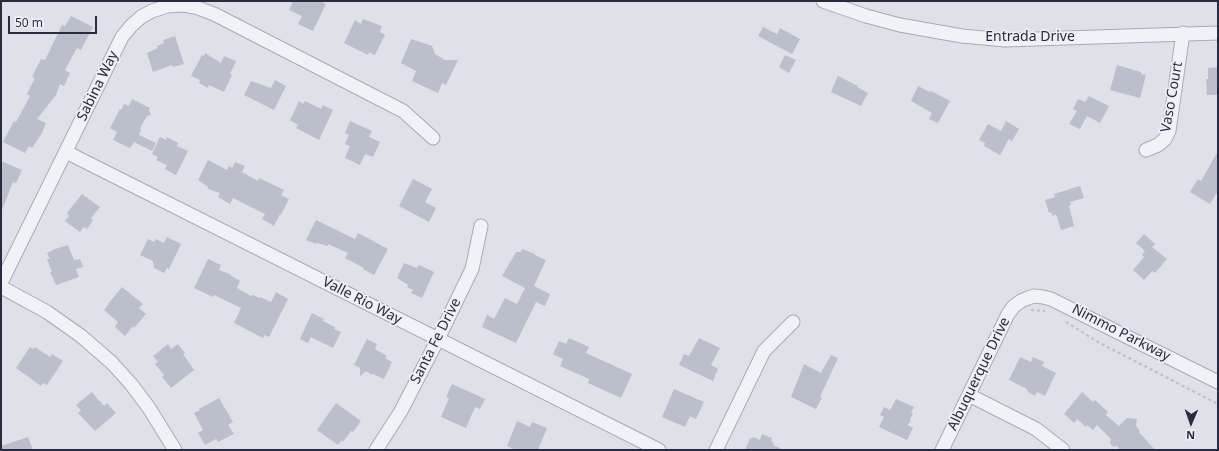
<!DOCTYPE html>
<style>
body{margin:0}
#map{position:relative;width:1219px;height:451px;overflow:hidden;background:#dee1e8;font-family:"Noto Sans",sans-serif}
canvas{display:block}
.frame{position:absolute;inset:0;border:2px solid #272d3f;pointer-events:none}
.north{position:absolute;left:1171px;top:403px;width:40px;height:40px;-webkit-text-stroke:3px #eef0f6;paint-order:stroke;rotate:182deg;font-size:11px;font-weight:700;line-height:16px;text-align:center;color:#272d3f}
.north::after{content:'';display:block;margin:auto;width:14px;height:18px;background:#272d3f;clip-path:polygon(50% 0,100% 100%,50% 72%,0 100%)}
.scale{position:absolute;left:8px;top:16px;width:89px;height:18px;box-sizing:border-box;border:2px solid #272d3f;border-top:0;padding-left:5px;font-size:12px;line-height:14px;white-space:nowrap;color:#272d3f;-webkit-text-stroke:3px #eef0f6;paint-order:stroke}
</style>
<div id="map">
<canvas width="1219" height="451"></canvas>
<div class="frame"></div>
<div class="north">N</div>
<div class="scale">50 m</div>
</div>
<script>
const ctx = document.querySelector('canvas').getContext('2d');
ctx.lineJoin = 'round';
function fillPath(path, color) { ctx.fillStyle = color; ctx.fill(path, 'evenodd'); }
const toPath = rows => new Path2D(rows.map(r => 'M' + r).join(''));
function strokePath(path, color, width, dash) { ctx.strokeStyle = color; ctx.lineWidth = width; ctx.lineCap = dash ? 'butt' : 'round'; ctx.setLineDash(dash || []); ctx.stroke(path); }
function label(font, color, halo, rows, align = 'center') {
  ctx.font = font + ' "Noto Sans",sans-serif'; ctx.lineWidth = 3.5; ctx.setLineDash([]); ctx.textBaseline = 'middle'; ctx.strokeStyle = halo; ctx.fillStyle = color; for (const [text, x, y, turn = 0] of rows) {
    ctx.save(); ctx.translate(x, y); ctx.rotate((+turn || 0) * Math.PI / 180); ctx.textAlign = isNaN(turn) ? turn : align; if (halo) ctx.strokeText(text, 0, 0); ctx.fillText(text, 0, 0); ctx.restore();
  }
}
const building = toPath([
 [293,1,320,1,326,4,313,31,298,24,302,16,289,10],
 [71,16,93,27,81,50,77,48,65,70,70,73,64,86,60,84,56,95,37,119,46,123,42,133,32,148,29,146,25,153,3,142,14,121,16,122,30,96,27,94,35,78,32,77,41,59,45,60,62,25,65,26],
 [363,19,382,26,380,32,385,35,375,55,369,52,368,55,344,43,355,20,361,24],
 [763,27,777,34,780,28,800,39,792,54,758,36],
 [175,36,184,64,173,67,172,65,153,72,147,53,158,48,157,46,164,43,163,40],
 [411,39,432,46,435,54,445,60,458,60,446,85,442,83,438,93,412,81,416,71,401,63],
 [205,53,221,63,224,56,236,61,230,74,232,75,224,92,209,85,208,88,199,83,200,80,191,76,202,55,204,56],
 [785,55,796,60,789,73,779,67],
 [1117,65,1141,72,1141,74,1146,75,1140,98,1110,90],
 [1218,67,1218,95,1207,95,1206,79,1208,79,1208,68],
 [838,76,858,86,857,87,868,93,861,106,831,92],
 [275,80,286,86,274,110,244,95,251,81,271,88],
 [918,86,930,92,931,91,950,101,938,123,929,119,932,113,911,101],
 [1089,96,1109,106,1100,123,1087,116,1080,129,1069,124,1077,111,1073,109,1078,99,1085,102],
 [132,99,150,108,149,110,151,115,147,116,140,128,141,130,139,135,156,143,152,151,134,142,130,148,113,140,117,132,110,128,120,109,121,110,124,104,129,106],
 [299,101,303,104,305,101,321,109,323,105,333,110,319,140,296,128,298,125,290,120],
 [350,121,372,131,369,137,380,142,373,157,365,154,360,165,345,158,350,146,345,144,349,135,345,133],
 [1006,121,1019,129,1012,141,1009,139,1000,155,984,146,985,143,979,140,988,124,1001,131],
 [160,137,166,140,167,137,178,143,177,146,188,151,176,175,165,169,167,165,156,160,158,157,152,154],
 [1218,151,1218,191,1210,204,1190,192,1198,179,1201,181],
 [208,160,227,170,229,166,232,168,235,162,245,166,242,172,258,181,259,178,284,190,281,195,289,199,281,215,280,214,274,226,262,219,265,214,233,198,230,204,218,197,220,193,208,189,208,187,198,180],
 [1,161,22,170,16,183,13,182,2,210],
 [413,179,432,189,425,202,436,208,429,222,399,206],
 [1080,186,1084,198,1070,202,1071,205,1069,206,1074,226,1061,230,1056,214,1053,216,1051,212,1049,213,1045,200,1055,197,1054,194],
 [82,194,100,207,91,218,93,220,87,229,84,227,80,232,65,221,69,216,67,213],
 [316,220,355,239,358,233,388,249,374,275,363,269,364,268,345,258,348,253,328,244,328,246,317,243,316,244,306,240],
 [1144,234,1155,244,1152,247,1167,259,1155,273,1152,271,1144,280,1133,270,1144,257,1142,255,1145,251,1136,243],
 [167,237,181,244,169,269,167,268,164,273,154,268,153,261,140,255,148,239,154,242,156,239,164,243],
 [68,245,74,260,80,259,83,267,76,269,79,277,56,285,50,272,52,272,47,259,50,259,47,253,52,251,52,250],
 [522,249,535,254,535,255,546,260,534,286,550,294,545,306,536,302,516,343,482,327,487,315,494,319,505,298,517,304,525,288,502,276,516,252,521,252],
 [208,259,221,265,219,270,230,274,230,275,240,281,237,288,251,296,253,295,259,298,260,297,271,302,276,292,288,299,269,337,265,335,263,338,234,323,241,308,214,295,213,297,194,288],
 [404,263,417,268,419,265,434,272,422,298,411,293,413,290,407,287,408,285,397,278],
 [122,287,143,304,139,308,146,314,134,328,133,326,125,336,115,327,118,322,104,310,109,304,108,304],
 [312,313,324,319,323,321,335,327,334,329,341,332,333,348,311,337,308,343,300,339],
 [569,338,589,347,586,353,632,374,621,398,588,383,589,379,560,366,563,359,553,354,559,341,566,344],
 [699,338,720,348,711,365,718,369,713,381,679,365,684,354,689,356],
 [367,339,377,344,375,349,387,356,385,358,392,362,384,379,373,374,372,375,366,371,360,376,360,368,354,365],
 [168,344,171,349,178,344,185,353,183,354,194,370,171,388,162,377,164,375,155,364,158,362,153,356],
 [30,347,33,349,35,347,50,357,52,354,63,361,47,385,43,383,41,386,16,368],
 [831,355,838,358,820,397,822,398,816,409,791,397,804,364,821,373],
 [1020,357,1031,362,1033,357,1044,362,1042,366,1056,373,1045,396,1037,392,1035,396,1027,391,1027,389,1009,380],
 [452,384,485,399,480,409,475,407,466,428,441,417,449,398,446,397],
 [674,389,704,402,696,419,690,416,685,427,662,417],
 [92,392,99,401,100,401,104,406,107,403,116,413,95,431,78,413,81,410,76,405],
 [1082,392,1093,402,1095,400,1108,412,1106,415,1119,426,1127,418,1137,419,1136,426,1140,431,1139,432,1155,450,1120,450,1117,446,1113,447,1110,443,1111,439,1097,425,1093,430,1087,425,1086,427,1077,419,1074,423,1064,414],
 [219,398,233,422,228,425,234,434,218,442,216,439,205,445,198,433,203,430,194,413,200,410,199,409],
 [896,399,914,407,911,413,913,414,910,419,911,420,908,425,913,428,907,440,879,427,884,417,880,415,884,407,890,410],
 [336,403,361,421,353,432,351,431,343,442,342,440,338,445,317,430],
 [517,421,530,427,532,422,547,428,538,450,516,450,507,446],
 [762,434,772,438,771,441,774,443,773,445,784,450,745,450,750,438,752,439,753,437,760,440],
 [28,437,33,450,1,450,1,446]
]);
const path = toPath([
 [1031,310,1045,311],
 [1066,322,1098,342,1218,404]
]);
const street = toPath([
 [823,1,866,16,900,25,962,36,1005,40,1218,33],
 [1146,150,1158,145,1165,139,1169,131,1183,33],
 [66,152,659,450],
 [1,283,122,37,131,26,141,17,152,11,167,6,183,5,198,8,214,14,403,111,433,138],
 [1,287,47,312,81,336,111,362,131,384,149,408,175,450],
 [969,395,1036,429,1063,450],
 [376,450,401,411,438,339,472,269,481,226],
 [716,450,764,351,793,322],
 [942,450,1008,314,1014,306,1021,301,1028,298,1034,296,1043,297,1051,299,1218,382]
]);
const streetNames = [
 ["Entrada Drive",1030,37],
 ["Sabina Way",98,86,-64],
 ["Vaso Court",1172,97,-80],
 ["Valle Rio Way",362,301,27],
 ["Nimmo Parkway",1121,333,27],
 ["Santa Fe Drive",436,341,-63],
 ["Albuquerque Drive",979,374,-64]
];
fillPath(building, '#bbbfcb');
strokePath(street, '#a7abb5', 15);
strokePath(path, '#bcbfc6', 2, [3, 3]);
strokePath(street, '#f1f2f6', 13);
label('14px', '#272d3f', '#eef0f6', streetNames);
</script>
